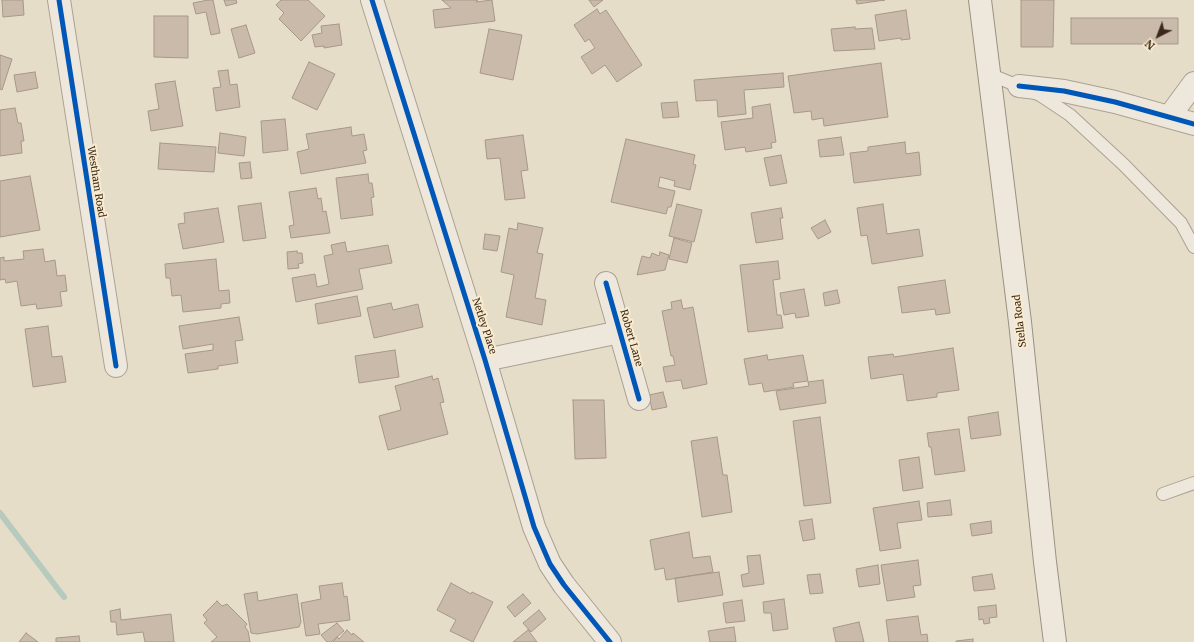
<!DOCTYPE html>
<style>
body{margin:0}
#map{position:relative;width:1194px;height:642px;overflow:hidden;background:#e6ddc9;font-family:Merriweather,serif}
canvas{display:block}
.north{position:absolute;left:1138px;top:16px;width:40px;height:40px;-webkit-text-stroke:3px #f9ebce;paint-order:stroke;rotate:222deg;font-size:11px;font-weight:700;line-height:16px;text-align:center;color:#3a291b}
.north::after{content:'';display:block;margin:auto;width:14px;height:18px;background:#3a291b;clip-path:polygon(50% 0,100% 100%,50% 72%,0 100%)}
</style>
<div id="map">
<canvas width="1194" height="642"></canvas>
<div class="north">N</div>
</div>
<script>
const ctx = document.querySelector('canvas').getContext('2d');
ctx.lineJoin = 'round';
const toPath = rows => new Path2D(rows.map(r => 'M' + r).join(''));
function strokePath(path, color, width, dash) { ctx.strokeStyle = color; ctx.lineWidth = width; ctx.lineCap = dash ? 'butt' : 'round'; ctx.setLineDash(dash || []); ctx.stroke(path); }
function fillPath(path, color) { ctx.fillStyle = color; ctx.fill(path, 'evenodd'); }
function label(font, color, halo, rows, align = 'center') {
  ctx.font = font + ' Merriweather,serif'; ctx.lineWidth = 4; ctx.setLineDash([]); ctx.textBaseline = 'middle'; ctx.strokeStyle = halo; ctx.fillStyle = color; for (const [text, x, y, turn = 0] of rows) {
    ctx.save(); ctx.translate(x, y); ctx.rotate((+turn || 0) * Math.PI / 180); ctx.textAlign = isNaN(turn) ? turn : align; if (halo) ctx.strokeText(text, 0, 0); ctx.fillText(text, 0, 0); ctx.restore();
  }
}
const stream = toPath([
 [0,513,64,597]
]);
const building = toPath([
 [2,0,23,0,24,15,3,17,2,0],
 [208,0,213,0,220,33,211,35,206,12,196,14,193,3,208,0],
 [224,0,236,0,237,3,226,6,224,0],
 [281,0,308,0,325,16,301,41,279,19,284,13,276,5,281,0],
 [442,0,478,0,476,2,492,0,495,21,435,28,433,10,451,8,442,0],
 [589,0,603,0,594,7,589,0],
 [856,0,885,0,857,4,856,0],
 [1021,0,1054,0,1053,47,1021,47,1021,0],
 [597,9,600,14,606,10,642,65,617,82,605,65,592,74,581,57,595,48,589,39,585,42,574,25,597,9],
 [906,10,910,39,901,40,901,38,879,41,875,15,906,10],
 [154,16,188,16,188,58,154,57,154,16],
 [1071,18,1178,18,1178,44,1071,44,1071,18],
 [339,24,342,45,324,48,324,46,315,47,312,35,322,33,321,26,339,24],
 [246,25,255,53,239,58,231,29,246,25],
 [855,27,855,29,872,28,875,49,834,51,831,29,855,27],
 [489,29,522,35,513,80,480,73,489,29],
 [0,55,12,59,2,90,0,89,0,55],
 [309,62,335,74,317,110,292,98,309,62],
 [881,63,888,117,824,126,823,118,812,120,811,111,794,113,788,76,881,63],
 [228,70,230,85,237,84,240,107,216,111,213,88,221,87,218,71,228,70],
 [35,72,38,88,17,92,14,75,35,72],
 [783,73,784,87,744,90,746,114,718,117,717,100,696,101,694,80,783,73],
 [175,81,183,126,151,131,148,111,159,109,155,84,175,81],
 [677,102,679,117,663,118,661,103,677,102],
 [770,104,776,142,771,143,772,148,746,152,745,147,725,150,721,122,753,118,752,107,770,104],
 [15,108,18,123,21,123,24,141,21,141,22,153,0,156,0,110,15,108],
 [285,119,288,150,263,153,261,121,285,119],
 [351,127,352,136,364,134,367,150,363,151,366,163,301,174,297,152,309,149,306,134,351,127],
 [220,133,246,137,244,156,218,153,220,133],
 [523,135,528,170,521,171,525,198,505,200,500,158,487,159,485,140,523,135],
 [841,137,844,155,820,157,818,140,841,137],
 [626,139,695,155,693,164,696,165,690,190,674,186,675,181,660,177,658,187,675,191,671,207,668,207,666,214,611,202,626,139],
 [905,142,906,154,919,152,921,175,854,183,850,153,868,151,868,147,905,142],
 [160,143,216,147,214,172,158,169,160,143],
 [781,155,787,183,770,186,764,158,781,155],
 [250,162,252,178,241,179,239,163,250,162],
 [368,174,369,183,372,183,374,197,371,198,373,215,341,219,336,178,368,174],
 [30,176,40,230,0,237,0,181,30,176],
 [316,188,318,199,321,198,323,212,326,211,330,233,291,238,289,226,294,225,289,192,316,188],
 [261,203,266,238,243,241,238,206,261,203],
 [677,204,702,210,694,242,669,236,677,204],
 [883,204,887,234,919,229,923,256,872,264,867,235,861,236,857,208,883,204],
 [218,208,224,242,183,249,178,224,185,223,184,213,218,208],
 [781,208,783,218,780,218,783,239,756,243,751,213,781,208],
 [825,220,831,232,818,239,811,228,825,220],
 [518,223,543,228,537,253,543,254,535,298,546,300,542,325,506,317,514,275,501,272,509,228,517,230,518,223],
 [485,234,500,236,497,251,483,249,485,234],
 [674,238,692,243,687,263,669,259,674,238],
 [345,242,347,252,388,245,392,263,359,269,363,289,296,302,292,278,315,274,317,287,329,284,324,256,333,254,331,245,345,242],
 [43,249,45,262,55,260,57,276,65,275,67,291,60,292,62,306,37,309,36,304,21,306,17,281,6,283,5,279,0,280,0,258,4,257,4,261,24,259,23,251,43,249],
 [297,251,297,253,302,253,303,263,298,264,299,268,288,269,287,252,297,251],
 [660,252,669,255,665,270,637,275,642,256,650,258,652,253,659,256,660,252],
 [216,259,219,291,229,290,230,303,221,304,221,308,183,312,181,295,172,296,170,278,166,278,165,264,216,259],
 [778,261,780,279,773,280,777,315,781,315,783,328,748,332,740,265,778,261],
 [945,280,950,313,936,315,935,309,902,313,898,287,945,280],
 [804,289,809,316,796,318,795,313,784,315,780,293,804,289],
 [837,290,840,303,825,306,823,293,837,290],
 [357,296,361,316,318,324,315,304,357,296],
 [681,300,683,309,693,307,707,384,683,389,681,380,666,382,663,367,675,365,673,356,671,356,662,311,672,309,671,302,681,300],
 [391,303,393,310,418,304,423,327,374,338,367,308,391,303],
 [239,317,243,340,235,341,238,363,218,366,218,369,188,373,185,354,213,350,213,344,183,349,179,326,239,317],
 [48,326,52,357,62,356,66,382,33,387,25,329,48,326],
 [953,348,959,390,937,393,937,397,907,401,903,374,871,379,868,357,893,354,894,357,953,348],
 [395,350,399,377,359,383,355,356,395,350],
 [767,355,768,360,803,355,808,381,793,383,794,387,764,392,762,383,749,385,744,359,767,355],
 [432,376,433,380,438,378,444,402,440,403,448,434,388,450,379,416,401,410,395,386,432,376],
 [823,380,826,403,780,410,776,391,809,386,808,382,823,380],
 [663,392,667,407,652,410,649,395,663,392],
 [573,400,604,400,606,458,575,459,573,400],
 [998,412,1001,435,971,439,968,417,998,412],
 [820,417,831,503,804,506,793,421,820,417],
 [959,429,965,471,935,475,931,447,929,447,927,433,959,429],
 [717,437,723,475,727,475,732,512,702,517,691,441,717,437],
 [919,457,923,488,903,491,899,460,919,457],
 [950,500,952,515,928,517,927,503,950,500],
 [919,501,922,520,897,523,901,548,880,551,873,508,919,501],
 [812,519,815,539,803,541,799,521,812,519],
 [991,521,992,533,972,536,970,524,991,521],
 [689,532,693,558,710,556,713,572,666,580,664,568,655,570,650,540,689,532],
 [760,555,764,584,743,587,741,575,749,573,747,556,760,555],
 [918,560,921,585,913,586,915,597,887,601,881,565,918,560],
 [878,565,880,584,859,587,856,569,878,565],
 [719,572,723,595,678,602,675,578,719,572],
 [820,574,823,593,810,594,807,575,820,574],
 [992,574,995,589,974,591,972,577,992,574],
 [342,583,344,597,347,596,350,620,318,624,320,634,306,636,301,603,321,599,319,586,342,583],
 [451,583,471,594,472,592,493,602,473,642,450,631,456,620,437,610,451,583],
 [257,592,258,601,297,594,301,622,299,627,257,634,251,633,244,594,257,592],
 [523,594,531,603,515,617,507,607,523,594],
 [784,599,788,629,773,631,771,613,764,613,763,602,784,599],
 [742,600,745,621,726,623,723,603,742,600],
 [217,601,222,606,227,604,247,624,245,627,248,631,250,642,211,642,217,637,204,623,207,620,203,615,217,601],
 [996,605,997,617,989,618,990,623,984,624,983,619,979,620,978,607,996,605],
 [120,609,121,620,171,614,174,642,145,642,143,632,117,635,116,622,111,622,110,611,120,609],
 [539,610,546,619,531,632,523,623,539,610],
 [918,616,921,635,927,634,928,642,889,642,886,620,918,616],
 [859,622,864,642,836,642,833,628,859,622],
 [337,623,344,631,331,642,327,642,321,635,337,623],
 [734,627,736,642,710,642,708,631,734,627],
 [347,630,352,635,353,633,364,642,333,642,337,637,339,639,347,630],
 [528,630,537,642,513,642,528,630],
 [26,633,38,642,19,642,26,633],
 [79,636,80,642,56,642,56,638,79,636],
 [973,639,973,642,956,642,956,641,973,639]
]);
const lane = toPath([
 [989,74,1040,95,1070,115,1123,164,1181,223,1194,247],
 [1163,494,1194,483]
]);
const street = toPath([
 [59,0,116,366],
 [372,0,485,360,534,527,550,564,564,585,610,642],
 [1019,86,1064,91,1115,102,1194,124],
 [1169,117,1194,83],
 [606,283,639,399],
 [485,360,620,332]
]);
const secondary = toPath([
 [980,0,1020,322,1045,562,1055,642]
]);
const cycleway = toPath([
 [59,0,116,366],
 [372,0,485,360,534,527,550,564,564,585,610,642],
 [1019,86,1064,91,1115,102,1194,124],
 [606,283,639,399]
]);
const streetNames = [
 ["Westham Road",96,182,81],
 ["Stella Road",1020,321,-97],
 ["Netley Place",484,326,72],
 ["Robert Lane",631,338,74]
];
strokePath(stream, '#b6cbbd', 6);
fillPath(building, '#cabaaa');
strokePath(building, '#a69889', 1);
strokePath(lane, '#aba193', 14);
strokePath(street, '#aba193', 24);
strokePath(secondary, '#9a9183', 24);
strokePath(lane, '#ede7dc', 12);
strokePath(street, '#ede7dc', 22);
strokePath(secondary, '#ede7dc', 22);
strokePath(cycleway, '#0057b8', 5);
label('10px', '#3a291b', '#f9ebce', streetNames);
</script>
